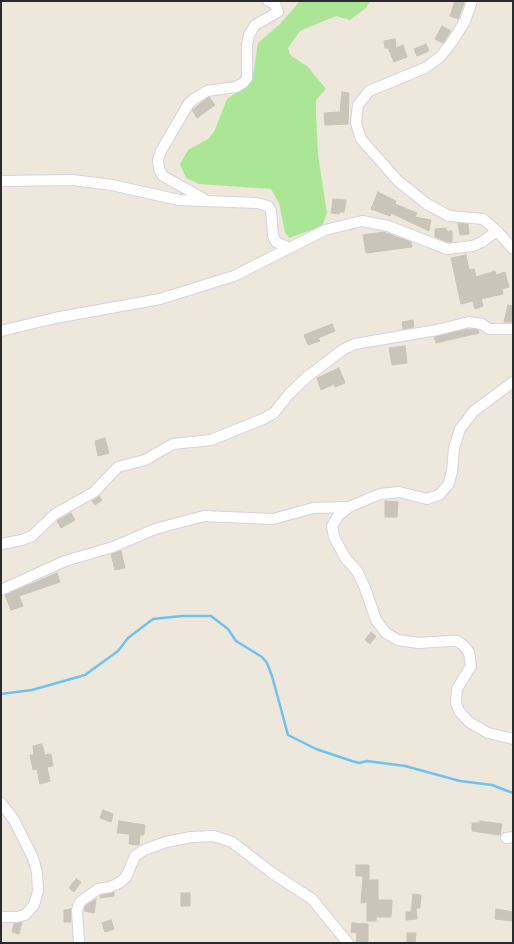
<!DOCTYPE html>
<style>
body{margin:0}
#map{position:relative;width:514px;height:944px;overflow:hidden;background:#ede7dc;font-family:"IBM Plex Sans",sans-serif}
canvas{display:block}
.frame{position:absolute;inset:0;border:2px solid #2b2b2b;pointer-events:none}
</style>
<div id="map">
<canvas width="514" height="944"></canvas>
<div class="frame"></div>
</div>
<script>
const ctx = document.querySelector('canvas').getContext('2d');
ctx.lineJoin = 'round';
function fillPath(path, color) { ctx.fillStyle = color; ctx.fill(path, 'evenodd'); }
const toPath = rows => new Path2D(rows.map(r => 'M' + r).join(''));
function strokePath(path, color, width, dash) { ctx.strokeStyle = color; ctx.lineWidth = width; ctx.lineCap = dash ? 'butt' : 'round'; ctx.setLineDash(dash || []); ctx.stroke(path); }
const green = toPath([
 [300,1,370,1,366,8,350,20,336,16,300,31,288,48,290,55,308,67,326,89,316,100,316,114,318,155,327,213,322,226,289,238,285,232,279,203,271,189,199,184,186,178,180,164,188,150,208,139,214,132,227,99,252,82,258,43,280,24]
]);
const stream = toPath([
 [1,694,32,690,85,675,118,651,128,638,153,619,182,616,211,616,228,629,236,641,262,657,267,663,272,676,288,735,316,749,352,761,359,763,367,761,405,766,460,781,492,785,513,793]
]);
const building = toPath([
 [455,1,463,1,464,3,458,19,450,16,455,1],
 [442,26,451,31,443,43,435,39,442,26],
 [395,39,396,48,403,45,407,57,394,62,388,48,385,48,384,41,395,39],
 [426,44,429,51,417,56,414,49,426,44],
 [342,92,349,93,348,124,325,125,324,113,340,112,342,92],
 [209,97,215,105,197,118,192,110,209,97],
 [378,192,396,201,395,204,417,213,415,217,431,220,429,231,391,213,390,216,371,209,378,192],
 [333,199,346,200,344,212,339,212,339,214,331,213,333,199],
 [458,223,468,224,469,234,460,235,458,223],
 [446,228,446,231,452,231,452,242,448,242,435,237,435,229,446,228],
 [383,232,411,242,412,247,366,253,363,235,383,232],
 [466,255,469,270,474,269,476,277,495,271,496,275,505,272,509,287,502,289,503,294,481,299,483,306,475,309,473,301,461,304,451,258,466,255],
 [508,305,513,306,513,322,504,322,508,305],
 [413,320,414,327,403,329,402,322,413,320],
 [332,324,335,331,318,338,320,341,308,345,304,335,332,324],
 [469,329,478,330,479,333,436,343,434,337,469,329],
 [405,346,407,363,392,365,389,348,405,346],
 [339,368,345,383,335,387,334,384,321,390,317,378,339,368],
 [105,438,109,453,98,456,95,441,105,438],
 [99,496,102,500,95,505,92,501,99,496],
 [385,501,398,502,397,517,385,517,385,501],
 [71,513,75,520,61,528,57,521,71,513],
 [121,551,125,568,115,570,111,554,121,551],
 [57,573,60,582,19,596,23,606,11,610,5,595,57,573],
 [371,632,376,636,370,644,365,640,371,632],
 [42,744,45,755,51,754,53,766,47,767,50,781,40,784,37,769,33,770,30,755,34,755,33,746,42,744],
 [103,810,113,814,111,822,100,818,103,810],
 [119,821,145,825,144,835,140,835,139,845,129,844,130,834,117,833,119,821],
 [480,821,502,824,500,835,472,831,472,823,480,823,480,821],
 [356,865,369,865,369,880,378,880,378,900,392,900,391,917,376,917,376,921,367,921,367,902,361,903,363,876,356,876,356,865],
 [76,879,81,882,74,892,69,888,76,879],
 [114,892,114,896,100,898,101,895,114,892],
 [181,893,190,893,190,906,181,906,181,893],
 [413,894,421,895,420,908,416,908,417,919,406,920,406,912,411,912,413,894],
 [96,899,94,913,84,911,85,906,96,899],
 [71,909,71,922,64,922,64,910,71,909],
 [496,909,513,912,513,921,495,919,496,909],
 [111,920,114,929,105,932,102,923,111,920],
 [22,922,19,934,12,932,14,924,22,922],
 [352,923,368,924,368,943,356,943,357,933,351,932,352,923],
 [407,933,416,933,415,943,407,943,407,933]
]);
const minor = toPath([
 [472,1,465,21,452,42,440,57,425,68,369,91,358,105,356,123,361,139,398,181,427,204,449,216,483,219,497,231,513,249],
 [1,181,73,180,112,185,179,200,257,203,268,206,271,211,273,236,276,242,289,248],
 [204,199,163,176,159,169,158,160,161,151,189,103,194,99,207,91,236,87,243,83,247,78,247,45,249,35,255,25,278,12,275,4,268,1],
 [1,331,55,318,160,299,234,276,325,230,362,221,388,226,447,249,473,246,482,242,497,231],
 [513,382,474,411,460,429,454,448,452,472,448,485,439,495,427,499,399,492,380,494,349,507,338,516,332,526,334,537,337,543,346,559,357,571,365,588,376,620,386,633,398,640,418,643,449,641,457,641,463,645,469,652,471,666,457,689,456,703,459,711,469,722,488,733,513,739],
 [1,544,22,540,32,536,55,514,94,492,118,467,145,460,173,444,211,440,263,419,274,413,289,394,308,376,344,349,355,344,437,330,469,322,482,324,489,329,513,329],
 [1,590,65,561,113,547,155,529,204,516,273,519,313,508,349,507],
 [1,803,14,820,33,858,37,872,38,891,34,905,25,915,17,917,1,917],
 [506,838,513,837],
 [79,943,77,910,80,902,98,889,110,887,119,883,126,877,135,856,144,850,166,842,191,837,214,836,232,842,272,873,312,899,348,943]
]);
fillPath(green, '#abe697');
strokePath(stream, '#6cc3f3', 2.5);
fillPath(building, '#c9c5bb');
strokePath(building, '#c9c4b6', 1);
strokePath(minor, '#d2d3e4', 12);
strokePath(minor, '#fff', 10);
</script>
